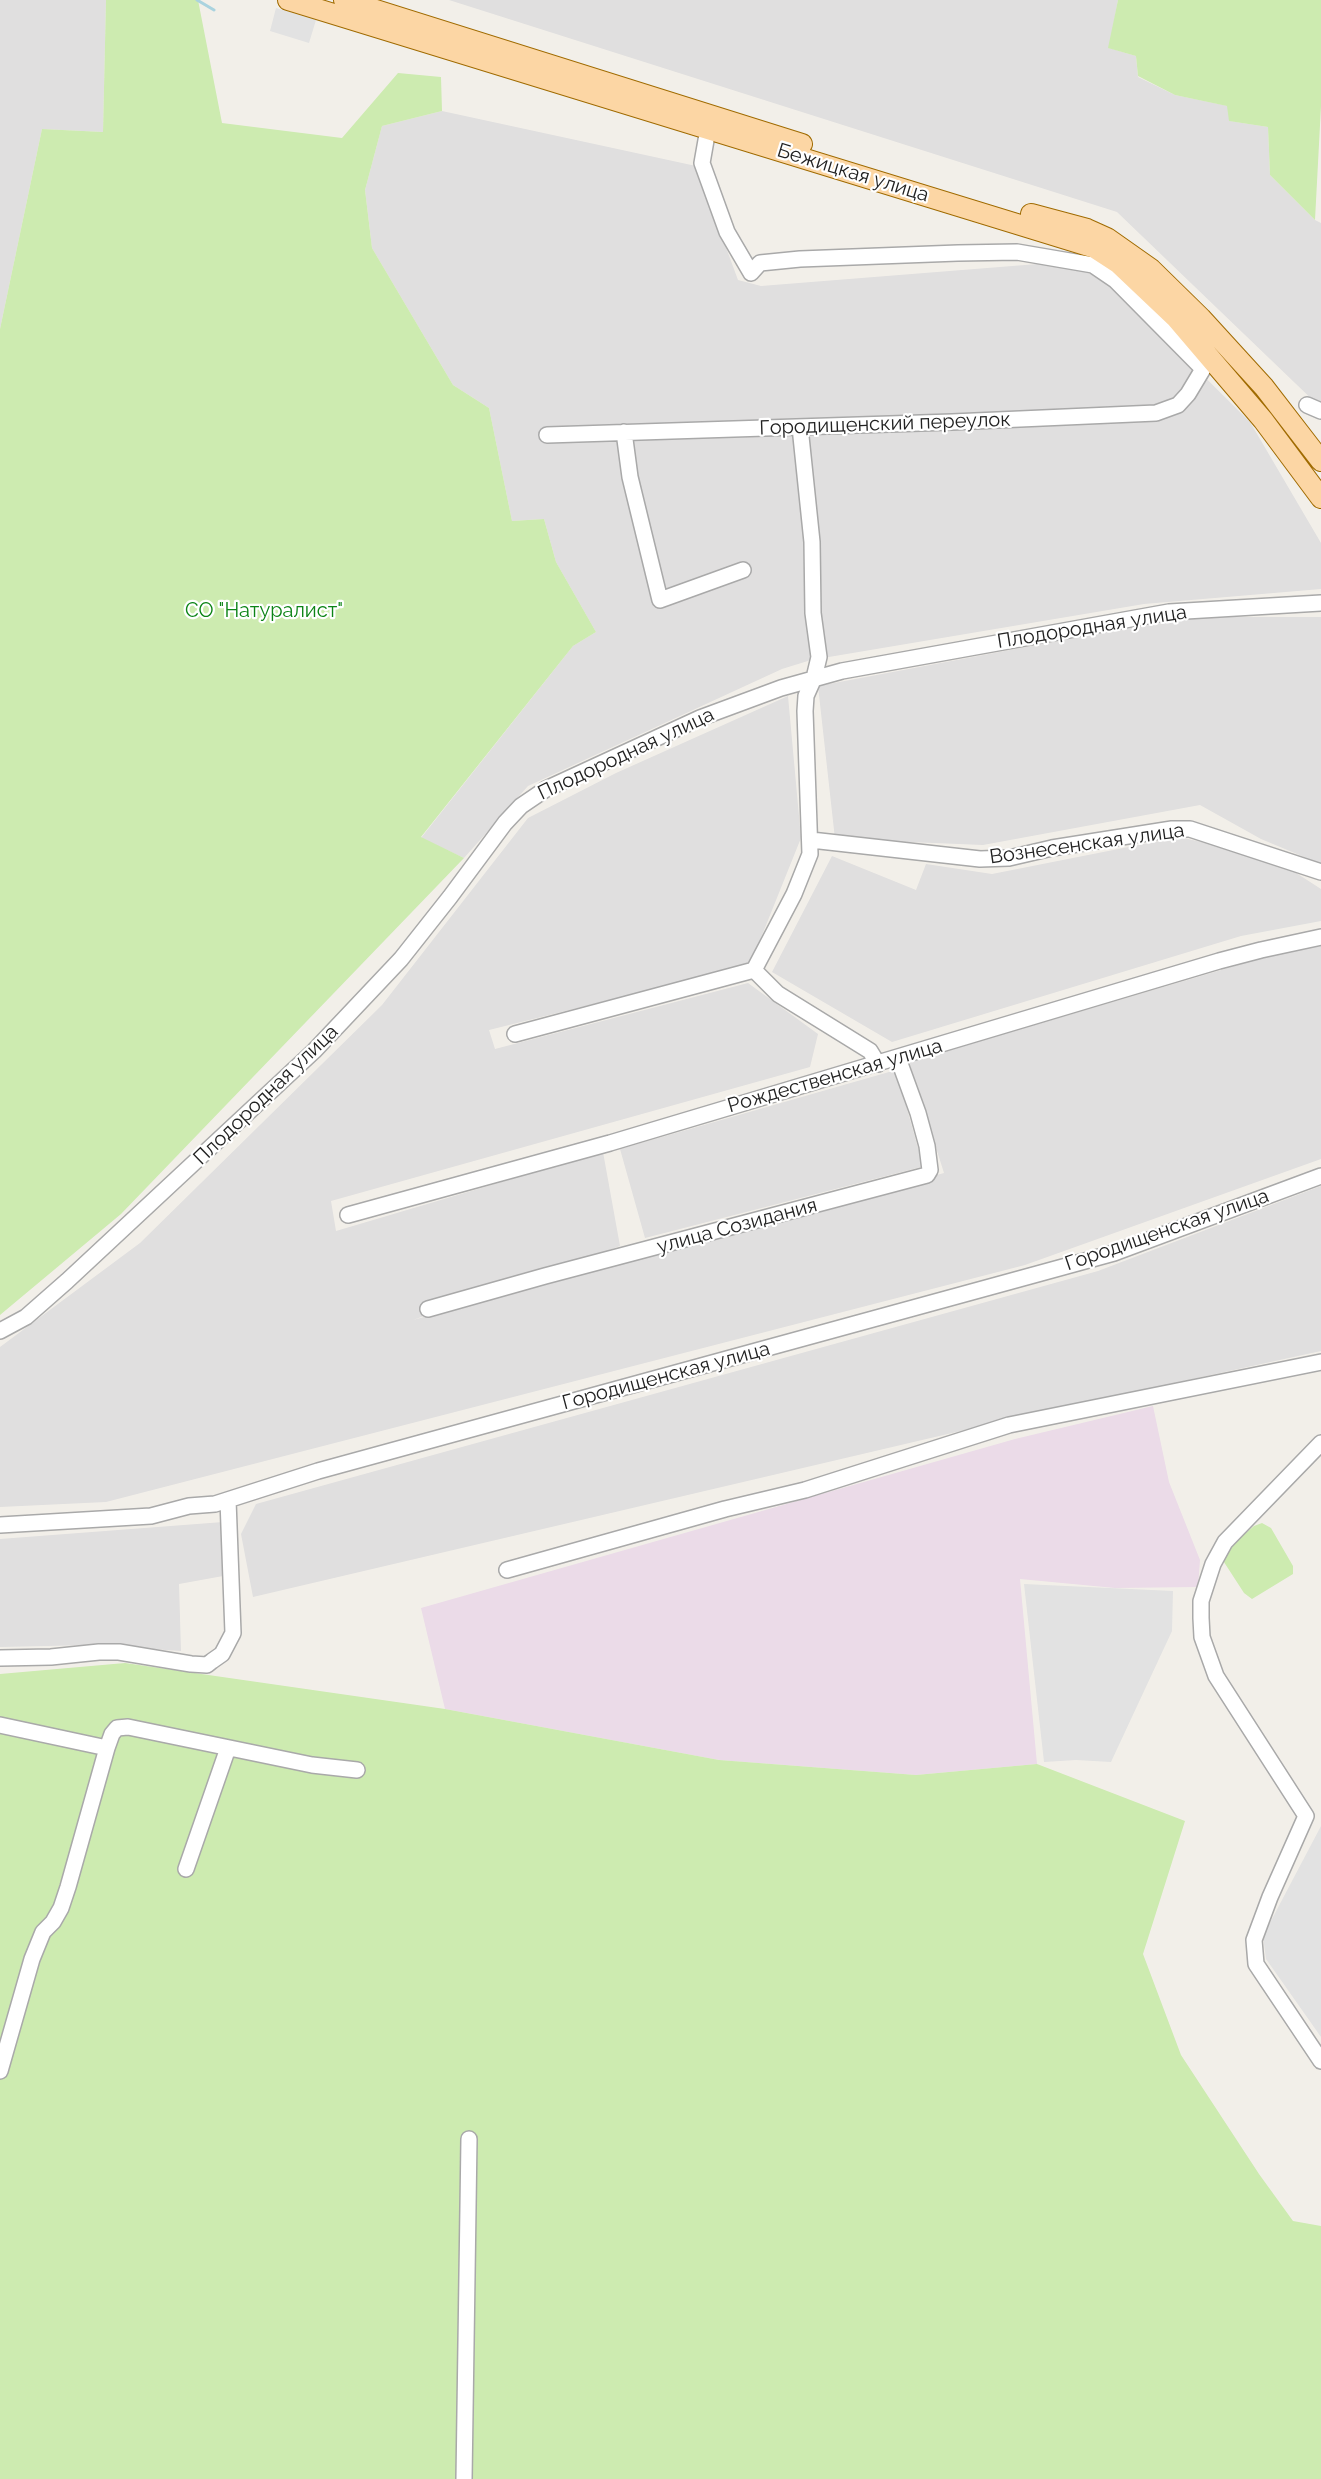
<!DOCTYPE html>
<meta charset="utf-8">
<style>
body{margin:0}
canvas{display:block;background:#f2efe9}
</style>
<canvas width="1321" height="2479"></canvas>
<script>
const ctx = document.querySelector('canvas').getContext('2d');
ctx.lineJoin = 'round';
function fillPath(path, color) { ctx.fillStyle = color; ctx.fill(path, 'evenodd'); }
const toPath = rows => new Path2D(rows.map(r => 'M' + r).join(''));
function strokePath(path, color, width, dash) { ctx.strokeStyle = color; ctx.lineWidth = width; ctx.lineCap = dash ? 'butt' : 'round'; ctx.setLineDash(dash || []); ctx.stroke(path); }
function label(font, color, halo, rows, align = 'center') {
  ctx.font = font + ' Raleway,sans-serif'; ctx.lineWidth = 4.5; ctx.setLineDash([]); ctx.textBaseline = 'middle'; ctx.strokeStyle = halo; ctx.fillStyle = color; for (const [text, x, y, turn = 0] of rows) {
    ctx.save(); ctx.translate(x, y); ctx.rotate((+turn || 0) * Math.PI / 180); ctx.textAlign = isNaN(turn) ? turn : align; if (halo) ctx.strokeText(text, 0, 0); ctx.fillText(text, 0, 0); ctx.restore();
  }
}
const residential = toPath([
 [0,0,106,0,103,132,42,129,0,329],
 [449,0,1118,0,1109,48,1136,56,1138,77,1175,95,1228,106,1230,121,1268,127,1270,175,1315,220,1321,223,1321,408,1117,212],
 [442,111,696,166,738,280,761,286,1050,263,1104,277,1250,422,1321,543,1321,589,1144,604,811,660,782,669,528,786,464,858,421,838,573,646,596,632,556,562,544,519,512,521,489,408,453,385,372,248,365,190,382,126],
 [1186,617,1321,617,1321,864,1261,839,1200,805,983,845,835,839,818,686],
 [788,696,801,838,750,965,489,1030,495,1049,748,983,818,1034,810,1067,331,1201,336,1231,603,1152,620,1246,413,1320,944,1173,909,1062,1296,948,1321,943,1321,1159,1025,1265,106,1502,0,1507,0,1347,140,1243,382,1005,528,818,616,773],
 [1179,837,1273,858,1321,889,1321,921,1241,936,892,1042,772,972,832,856,916,890,926,864,992,874],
 [896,1070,922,1162,921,1167,645,1238,620,1149],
 [1321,1186,1321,1351,1050,1410,253,1597,241,1534,256,1504,1098,1271],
 [223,1522,223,1576,179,1584,181,1651,92,1645,0,1647,0,1539]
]);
const industrial = toPath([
 [1153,1406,1169,1482,1200,1560,1198,1587,1115,1588,1020,1579,1037,1764,916,1775,719,1760,445,1709,421,1608,1015,1439]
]);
const grass = toPath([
 [106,0,198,0,222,123,342,138,398,73,441,77,442,111,382,126,365,190,372,248,453,385,489,408,512,521,544,519,556,562,596,632,573,646,421,837,464,858,121,1214,0,1315,0,329,42,129,103,132],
 [1118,0,1321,0,1321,106,1315,220,1270,175,1268,127,1229,121,1227,106,1175,95,1138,76,1136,56,1108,48],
 [1262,1523,1271,1528,1293,1566,1293,1574,1252,1599,1244,1593,1222,1559,1225,1551,1254,1526],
 [125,1663,445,1709,719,1760,916,1775,1037,1764,1185,1821,1143,1954,1181,2055,1259,2174,1293,2221,1321,2226,1321,2479,0,2479,0,1674]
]);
const parking = toPath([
 [276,8,316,20,309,43,270,31],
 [1024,1584,1173,1591,1172,1631,1111,1762,1076,1760,1044,1762],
 [1321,1826,1321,2037,1266,1959,1263,1936]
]);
const stream = toPath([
 [197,0,214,10]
]);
const minor = toPath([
 [1307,405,1321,411],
 [624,432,630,477,660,600,743,570],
 [547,435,952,422,1156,413,1178,405,1188,394,1203,369,1115,280,1093,265,1017,252,958,253,800,259,760,263,751,273,727,232,702,163,708,129],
 [811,840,980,859,1009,858,1052,848,1172,829,1190,829,1321,872],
 [754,970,794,894,810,854,805,711,806,696,814,678,819,657,813,613,812,542,800,427],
 [754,970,778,994,870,1051,878,1064],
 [515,1034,754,970],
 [348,1215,610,1143,1219,961,1261,950,1321,937],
 [428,1309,545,1276,927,1175,930,1170,927,1146,918,1113,898,1058],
 [0,1331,26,1317,67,1281,314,1051,401,959,450,897,505,823,521,806,546,789,700,718,781,688,842,671,1169,612,1321,603],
 [1321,1443,1225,1542,1213,1564,1201,1601,1201,1618,1202,1637,1216,1676,1306,1816,1270,1897,1254,1940,1256,1964,1321,2061],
 [0,1525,151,1516,189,1506,215,1504,318,1471,1114,1253,1321,1176],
 [507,1570,725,1509,805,1490,1009,1425,1321,1362],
 [0,1658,51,1657,99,1652,119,1652,191,1664,207,1665,212,1661,222,1654,233,1633,228,1500],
 [0,1725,107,1748,112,1734,117,1728,128,1727,312,1765,357,1770],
 [186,1869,228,1748],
 [0,2071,32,1959,43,1932,53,1922,61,1908,68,1887,107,1748],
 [464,2479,469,2139]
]);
const major = toPath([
 [288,0,1095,248,1118,263,1176,318,1263,420,1321,498],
 [344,0,802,144],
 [1031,214,1087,229,1107,238,1151,269,1201,318,1264,387,1321,461]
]);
const streetNames = [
 ["Бежицкая улица",853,173,17],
 ["Городищенский переулок",885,424,-2],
 ["Плодородная улица",1092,627,-9],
 ["Плодородная улица",626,754,-25],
 ["Вознесенская улица",1087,844,-8],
 ["Рождественская улица",835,1076,-16],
 ["Плодородная улица",266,1095,-44],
 ["улица Созидания",737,1226,-15],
 ["Городищенская улица",1167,1230,-19],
 ["Городищенская улица",666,1376,-15]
];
const parkNames = [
 ["СО \"Натуралист\"",264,611]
];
fillPath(residential, '#e0dfdf');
fillPath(industrial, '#ebdbe8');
fillPath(grass, '#cdebb0');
fillPath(parking, '#e2e2e2');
strokePath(stream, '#aad3df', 3);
strokePath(minor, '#a9a9a9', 18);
strokePath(major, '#a06b00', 22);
strokePath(minor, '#fff', 15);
strokePath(major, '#fcd6a4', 20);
label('20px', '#222', '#fff', streetNames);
label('20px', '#0c8416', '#fff', parkNames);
</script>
